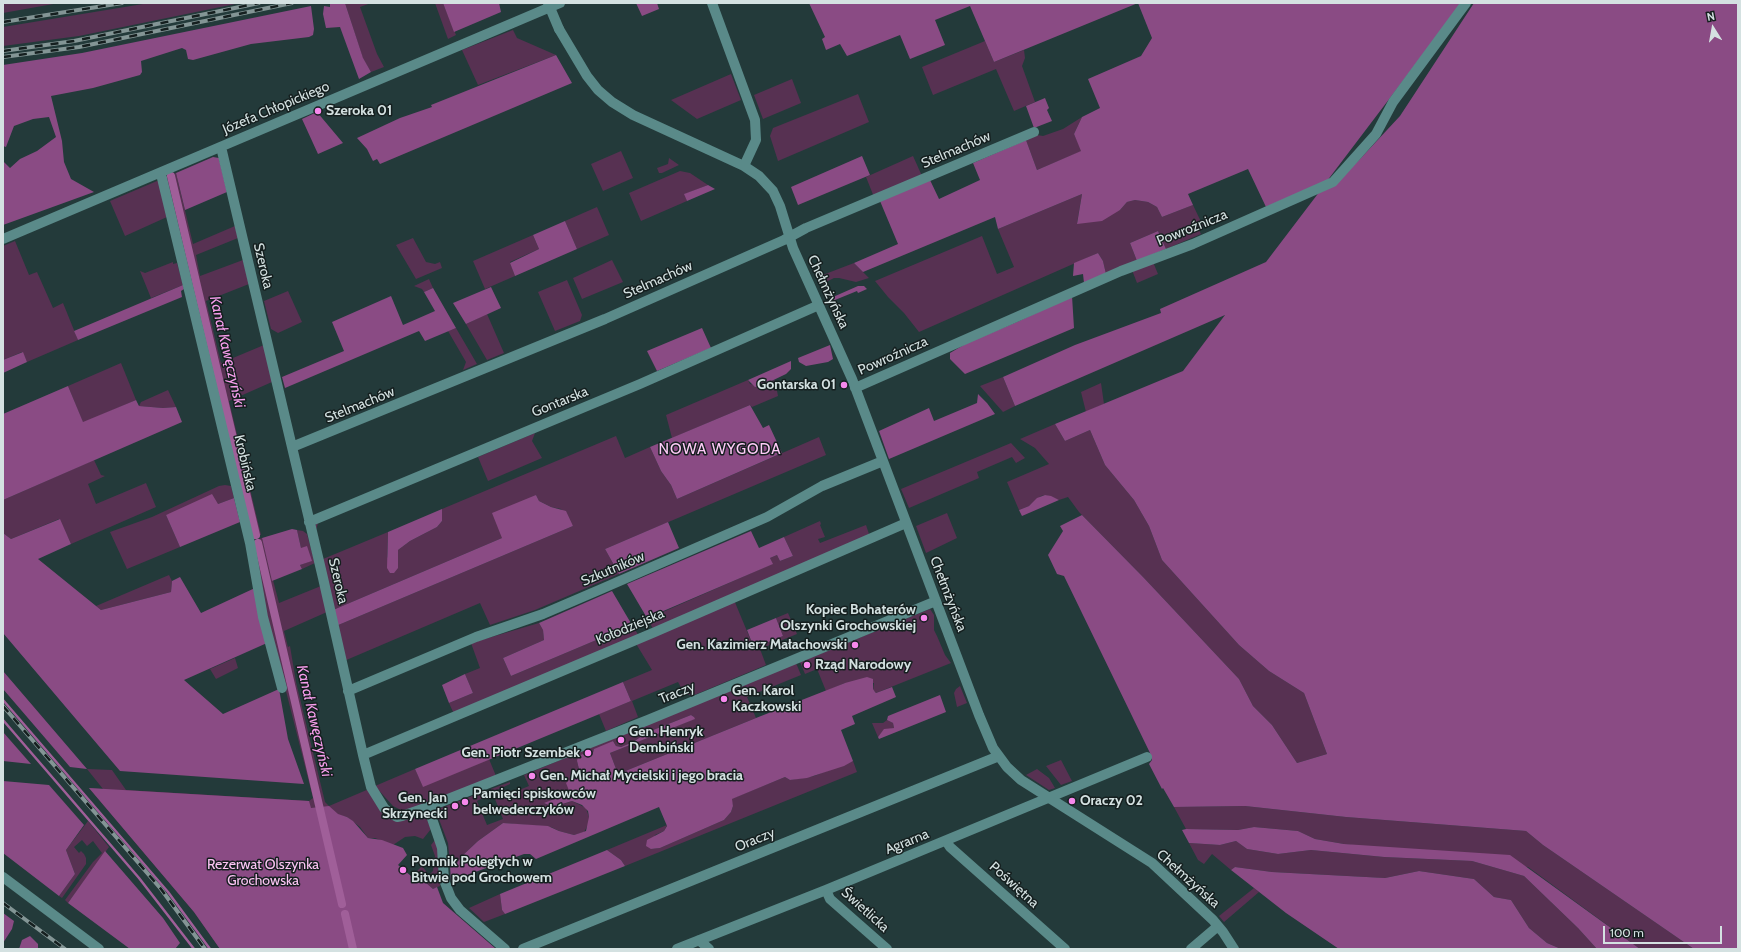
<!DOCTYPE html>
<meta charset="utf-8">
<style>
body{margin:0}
#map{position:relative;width:1741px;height:952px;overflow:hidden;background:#233a3a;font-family:Cabin,sans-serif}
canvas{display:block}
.frame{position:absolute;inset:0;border:4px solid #d4e1e1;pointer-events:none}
.north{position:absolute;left:1693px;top:8px;width:40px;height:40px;-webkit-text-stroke:3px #151f1f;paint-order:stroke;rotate:349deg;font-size:11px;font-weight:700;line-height:16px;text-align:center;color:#d4e1e1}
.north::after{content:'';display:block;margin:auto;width:14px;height:18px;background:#d4e1e1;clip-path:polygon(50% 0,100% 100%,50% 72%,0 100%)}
.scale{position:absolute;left:1603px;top:926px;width:119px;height:18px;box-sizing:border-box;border:2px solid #d4e1e1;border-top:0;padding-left:5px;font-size:12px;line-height:14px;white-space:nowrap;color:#d4e1e1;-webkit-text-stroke:3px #151f1f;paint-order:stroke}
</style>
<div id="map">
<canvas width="1741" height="952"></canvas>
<div class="frame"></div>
<div class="north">N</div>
<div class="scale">100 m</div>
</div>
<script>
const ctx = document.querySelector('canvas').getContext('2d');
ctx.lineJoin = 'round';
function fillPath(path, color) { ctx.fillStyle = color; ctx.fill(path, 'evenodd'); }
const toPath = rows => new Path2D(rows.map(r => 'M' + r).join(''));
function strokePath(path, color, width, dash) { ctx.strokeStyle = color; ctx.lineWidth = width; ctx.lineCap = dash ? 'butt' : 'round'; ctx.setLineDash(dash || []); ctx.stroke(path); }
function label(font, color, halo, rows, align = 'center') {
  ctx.font = font + ' Cabin,sans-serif'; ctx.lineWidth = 3; ctx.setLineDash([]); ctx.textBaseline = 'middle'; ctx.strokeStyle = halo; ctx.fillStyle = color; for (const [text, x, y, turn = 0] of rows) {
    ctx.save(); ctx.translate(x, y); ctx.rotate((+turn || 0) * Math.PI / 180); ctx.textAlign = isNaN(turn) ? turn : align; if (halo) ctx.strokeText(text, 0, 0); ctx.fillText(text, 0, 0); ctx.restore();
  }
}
const green = toPath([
 [3,3,59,3,3,13],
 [149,3,240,3,79,36,3,46,3,27],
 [345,3,371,3,360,7,377,54,384,67,371,72,363,59],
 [435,3,443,3,456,35,448,39],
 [513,30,517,38,556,55,478,85,462,50],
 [985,41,994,62,1024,50,1025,58,1022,66,1035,102,1014,111,996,69,933,95,922,67],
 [731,74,741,100,697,119,671,100],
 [792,79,801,103,763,119,754,95],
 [858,94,869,122,778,161,770,136,773,128],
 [1082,117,1074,134,1082,151,1037,170,1026,140,1037,135,1043,136,1063,129],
 [621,151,633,178,603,191,591,164],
 [913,156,922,176,874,197,866,177],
 [669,158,679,165,662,173,659,173,657,168,668,164],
 [680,171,690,173,708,185,685,194,687,201,641,221,629,193],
 [176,173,193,244,235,226,238,238,196,255,200,276,243,260,249,284,206,301,221,363,264,345,272,382,229,401,261,535,254,536,252,534,164,177],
 [157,181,159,182,167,217,125,236,110,201],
 [1082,194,1077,223,1120,210,1127,202,1135,200,1148,202,1157,207,1162,217,1193,205,1203,226,1198,228,1201,234,1166,249,1158,231,1130,243,1137,261,1106,274,1103,261,1098,253,919,332,904,313,888,297,875,281,982,236,997,274,1014,267,998,229],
 [597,207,609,235,577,249,565,221],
 [533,235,539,249,510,262,515,276,485,289,473,261],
 [413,238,426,262,435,264,440,262,442,268,416,279,396,245],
 [15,241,29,275,37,272,53,308,63,303,78,340,27,362,22,352,3,360,3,246],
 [612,260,623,282,582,299,573,278],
 [173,262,173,264,177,263,183,285,151,298,140,271,145,273],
 [1153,262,1158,274,1137,283,1132,270],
 [854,263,869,278,856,282,839,278,834,278,828,281,826,291,820,276],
 [429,279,433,288,424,292,422,289,414,286],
 [567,280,582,315,580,321,555,331,538,292],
 [288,291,302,322,278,333,271,329,264,301],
 [487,314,504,353,487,360,466,324],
 [456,328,477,364,463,370,466,362,448,331],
 [121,363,136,400,83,423,68,386],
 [1003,377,1015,406,1003,412,980,386],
 [748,380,750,384,761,386,775,380,778,396,752,407,750,405,672,438,666,415],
 [1101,383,1104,404,1086,412,1081,392],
 [168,390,176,407,163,408,139,406,141,402],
 [1055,424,1065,441,1090,430,1105,465,1134,500,1149,526,1162,560,1239,645,1269,671,1304,693,1327,754,1297,763,1272,725,1253,706,1239,679,1144,578,1079,512,1068,497,1059,500,1045,495,1041,496,1029,506,1019,510,1007,482,1049,464,1035,448,1020,439],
 [535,433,532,441,542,458,488,481,478,457],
 [616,436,625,458,650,447,661,471,671,485,677,499,819,437,826,455,605,549,619,574,535,610,490,625,480,603,344,661,336,626,573,526,561,509,551,507,539,501,536,495,502,538,333,610,315,526,316,524,318,523,316,530,323,559,388,532,387,557,398,568,398,550,410,541,437,527,442,521,442,509],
 [1011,443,1025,458,1016,463,1012,457,977,472,979,478,909,508,901,489],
 [94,460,101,475,105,476,88,484,96,504,146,483,156,507,71,544,59,519,11,539,3,533,3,500],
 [225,485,231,486,234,498,218,504,166,515,180,547,127,569,110,532,152,517,219,486],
 [947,513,957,538,926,553,916,526],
 [820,521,821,524,820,525,825,537,818,539,820,543,866,525,870,537,654,630,647,619,772,564,770,558,777,555,780,561,793,556,784,537],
 [297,530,303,531,307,534,315,563,302,569,300,565,311,561,301,548],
 [262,538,279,603,321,586,327,612,284,631,288,647,290,646,296,682,325,802,329,806,369,789,388,815,421,815,426,817,431,829,423,839,415,836,405,837,393,845,375,838,368,838,360,827,347,817,339,815,496,949,220,949,194,912,89,788,103,789,87,769,112,770,126,790,309,801,313,798,266,612,253,541],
 [169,575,172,581,171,592,101,610,96,606],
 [734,600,754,648,783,636,776,618,788,613,797,634,760,649,766,665,692,696,684,693,678,682,632,701,638,717,606,731,599,714,631,701,623,682,652,670,635,642],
 [930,609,934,615,934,630,937,636,945,655,951,663,876,693,873,690,874,683,845,683,826,691,817,669,805,674,800,662],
 [539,623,543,630,544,640,503,658,511,676,632,625,639,636,454,714,449,703,473,693,465,674,480,668,471,643],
 [235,658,238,668,216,679,210,669],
 [796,663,801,675,747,697,756,718,618,774,610,753,694,719,694,717,691,715,648,732,633,742,621,747,616,746,613,741,593,751,592,756,577,761,580,773,575,777,570,793,544,804,558,806,572,801,586,808,589,817,589,823,584,832,574,835,559,831,551,827,503,823,478,841,462,856,457,863,450,866,448,843,437,814,438,809,483,792,486,796,477,801,487,825,503,819,491,789,510,782,510,784,497,790,495,794,497,799,529,786,524,775],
 [960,686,967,703,957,707,954,693,956,689],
 [887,720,893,723,894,728,883,731,878,737,872,723,883,723],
 [489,759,496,776,409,810,401,810,393,806,375,786,415,769,423,786],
 [1061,760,1072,781,1061,785,1046,766],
 [853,761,857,772,625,866,621,860,607,850,667,825,664,831,655,835,651,849,660,848,724,820,731,812,733,806,731,799,785,777,790,780,814,776],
 [1037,769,1049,778,1055,788,1049,790,1026,775],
 [1245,806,1346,817,1526,831,1543,845,1694,949,1640,949,1528,867,1344,844,1315,839,1298,831,1254,827,1238,830,1186,829,1174,807],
 [88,821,109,847,68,903,65,900,93,862,102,853,93,841,87,846,82,840,74,847,79,853,81,851,84,854,86,858,86,864,62,898,59,896,75,874,66,850],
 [435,840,439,855,440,886,433,889,415,873,422,866,429,875,433,871,435,856,431,845],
 [1236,841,1247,849,1278,854,1311,850,1384,857,1472,861,1524,876,1578,928,1597,949,1561,949,1547,943,1529,928,1511,900,1494,897,1474,879,1419,871,1385,878,1272,872,1235,867,1231,870,1212,854,1204,864,1198,860,1189,843,1220,845],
 [1254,888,1259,892,1224,922,1219,916],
 [500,894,502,910,505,914,484,922,469,908]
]);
const forest = toPath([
 [330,3,345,3,363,58,371,72,359,79,340,27,326,28,323,14,324,6,330,7],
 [443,3,499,3,501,12,454,32],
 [636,3,657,3,659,9,642,16],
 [809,3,1462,3,1327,181,1266,207,1248,169,1188,194,1193,205,1162,217,1157,207,1148,202,1135,200,1127,202,1120,210,1102,221,1077,224,1082,194,998,229,995,217,863,272,854,263,898,244,880,201,930,180,939,199,980,180,973,163,1026,140,1037,170,1081,151,1074,134,1082,117,1100,108,1088,79,1141,56,1152,38,1138,3,994,62,970,6,935,20,945,45,910,59,900,35,847,56,840,44,826,50,822,39,825,37],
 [1474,3,1738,3,1738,949,1694,949,1543,845,1526,831,1346,817,1245,806,1174,807,1163,788,1162,789,1149,764,1152,760,1150,753,1064,576,1057,574,1048,555,1063,531,1060,526,1082,515,1144,578,1239,679,1253,706,1272,725,1297,763,1327,754,1304,693,1269,671,1239,645,1162,560,1149,526,1134,500,1105,465,1090,430,1065,441,1055,424,1183,371,1225,315,1015,406,1003,377,1075,345,1161,313,1160,309,1266,262,1320,191,1333,186,1360,159,1400,116],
 [311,6,314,29,313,35,309,37,251,44,193,60,188,59,186,50,182,48,141,61,142,72,140,75,93,88,51,96,62,141,64,162,71,179,94,192,3,225,3,161,10,168,20,159,37,151,56,137,49,117,33,119,14,126,6,147,3,146,3,65,82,53],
 [556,55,572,83,380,164,377,159,373,161,367,149,357,138,400,118,432,107,431,105],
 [1045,98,1049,108,1047,110,1052,121,1034,128,1026,106],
 [317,112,343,143,318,154,302,119],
 [862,156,870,175,798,205,791,187],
 [213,157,219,158,227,192,185,210,176,173],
 [708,185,715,189,687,201,684,194],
 [565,221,577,249,515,276,510,263,539,249,533,235],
 [1158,231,1166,249,1137,261,1130,243],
 [1098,253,1103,261,1106,274,1084,283,1083,274,1073,276,1074,263],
 [183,285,184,289,181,291,182,297,78,340,74,331],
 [858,286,864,286,867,289,858,293,857,291,830,302,829,300,833,297],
 [491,287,501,308,466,324,453,303],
 [433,288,456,328,425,341,419,331,285,388,282,377,344,351,332,322,391,296,403,325,435,311,424,292],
 [1072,296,1074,328,965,374,950,359,950,353,967,343,1019,321],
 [702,328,711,348,657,371,647,351],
 [830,345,833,359,828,362,806,366,799,362,798,358],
 [23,352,27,362,3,373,3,360],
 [791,361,791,369,786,374,761,386,755,387,748,380],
 [68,386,83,422,136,400,139,406,163,408,176,407,182,422,3,500,3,414],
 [978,394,987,403,995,414,889,459,879,431,929,408,934,421,977,403],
 [750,405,763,428,769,425,782,453,677,499,671,485,661,471,650,447],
 [212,494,218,504,234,498,240,522,180,547,166,515],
 [536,495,539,501,551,507,566,511,573,526,336,626,333,610,502,538,492,513],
 [1045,495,1051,496,1059,500,1022,516,1019,510,1029,506,1037,498],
 [442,509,442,521,437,527,410,541,398,550,398,568,394,573,390,573,387,568,388,532],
 [60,519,71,544,38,559,101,610,171,592,172,581,180,577,201,613,255,588,267,643,184,680,223,714,279,689,288,739,304,784,120,771,3,633,3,533,11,539],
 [668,522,679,548,619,574,605,549],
 [292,529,297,530,301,548,307,546,312,561,300,565,302,569,272,581,262,538],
 [751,531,759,548,784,537,793,556,780,561,777,555,770,558,773,564,647,618,627,584],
 [612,591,632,625,511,676,503,658,544,640,543,630,539,623],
 [776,618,783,636,754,648,747,630],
 [3,671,87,769,70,767,3,689],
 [465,674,473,693,449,703,442,685],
 [867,677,873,679,873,689,875,692,876,693,892,687,896,697,852,716,855,724,841,730,853,761,844,766,807,778,790,780,785,777,732,799,733,806,731,812,724,820,660,848,651,849,646,846,647,840,664,831,667,826,659,807,536,859,530,854,524,854,451,881,450,866,457,863,462,856,478,841,503,823,548,826,559,831,574,835,586,831,589,817,588,811,582,805,572,801,553,807,544,803,570,793,566,783,569,780,578,775,580,773,577,761,578,756,583,754,586,757,589,757,592,756,594,749,613,741,616,746,621,747,633,742,648,732,691,715,694,717,695,719,610,753,618,774,756,718,845,683],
 [623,682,631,701,423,787,415,769],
 [940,695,946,712,879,739,878,737,884,729,894,728,893,723,887,720,888,716],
 [3,732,31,764,3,761],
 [3,781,49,785,84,825,66,850,75,874,59,896,3,853],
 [89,788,309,801,311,808,329,806,338,814,347,817,353,821,368,838,382,840,403,848,407,855,398,865,411,876,415,873,433,889,437,887,443,903,496,949,220,949,194,912],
 [1254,827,1298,831,1315,839,1344,844,1510,855,1640,949,1597,949,1578,928,1524,876,1472,861,1384,857,1311,850,1278,854,1247,849,1236,841,1220,845,1189,843,1182,830,1186,829,1238,830],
 [607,850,621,860,625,866,505,914,502,910,500,894],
 [105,851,163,918,180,943,175,949,130,949,68,903],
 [1235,867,1272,872,1385,878,1419,871,1474,879,1494,897,1511,900,1529,928,1547,943,1561,949,1339,949,1286,913,1231,870],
 [3,913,14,921,12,929,3,943],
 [30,936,38,944,38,949,19,949,22,940]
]);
const stream = toPath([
 [3,700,168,892,210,949],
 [3,720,139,878,194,949]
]);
const canal = toPath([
 [171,176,256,535],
 [258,543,342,904],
 [345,914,353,949]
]);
const minor = toPath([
 [712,3,755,120,756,140,744,166],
 [559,29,587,76,598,90,612,102,633,115,744,166,759,176,773,191,780,206,793,248,852,379,979,715,993,748,1007,767,1021,780,1152,863,1213,920,1223,932,1234,949],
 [221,147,323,578,363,755,371,787,384,808,390,813,397,817,402,816,428,807,648,720,936,601],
 [161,174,250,543,263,617,282,688],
 [3,239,560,3],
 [855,388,1121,271,1193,244,1333,182,1376,134,1393,102,1466,3],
 [292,447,605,319,784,240,806,228,1034,132],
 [309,522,640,384,819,305],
 [348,691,476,637,543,614,599,590,767,517,822,486,883,461],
 [363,755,655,632,906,523],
 [428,807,442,848,444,880,451,898,460,910,505,949],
 [946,841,950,847,1065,949],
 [3,877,99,949],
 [826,890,830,899,887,949],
 [699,940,709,949],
 [523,949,999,756],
 [677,949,826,890,1147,757],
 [1191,949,1218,926]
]);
const rail = toPath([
 [3,22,122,3],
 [3,51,74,41,259,3],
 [3,57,79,47,292,3],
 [3,706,161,889,205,949],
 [3,903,65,949]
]);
const minorBridge = toPath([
 [548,3,559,29]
]);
const markers = [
 [318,111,4,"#f788ec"],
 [844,385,4,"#f788ec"],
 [924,618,4,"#f788ec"],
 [855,645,4,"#f788ec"],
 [807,665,4,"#f788ec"],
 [724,699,4,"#f788ec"],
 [621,740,4,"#f788ec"],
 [588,753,4,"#f788ec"],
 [532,776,4,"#f788ec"],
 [1072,801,4,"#f788ec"],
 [465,802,4,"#f788ec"],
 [455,806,4,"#f788ec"],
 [403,870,4,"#f788ec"]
];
const streetNames = [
 ["Józefa Chłopickiego",276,108,-23],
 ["Stelmachów",956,150,-23],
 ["Powroźnicza",1192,228,-22],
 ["Szeroka",263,266,77],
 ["Stelmachów",658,280,-24],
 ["Chełmżyńska",828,292,65],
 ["Powroźnicza",893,356,-24],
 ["Gontarska",560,402,-22],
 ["Stelmachów",360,405,-22],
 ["Krobińska",245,463,77],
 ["Szkutników",613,569,-23],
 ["Szeroka",338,581,77],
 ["Chełmżyńska",948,594,69],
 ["Kołodziejska",630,627,-23],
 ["Traczy",677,693,-22],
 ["Oraczy",755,840,-22],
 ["Agrarna",907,842,-22],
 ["Chełmżyńska",1188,879,42],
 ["Poświętna",1014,885,42],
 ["Świetlicka",865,910,42]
];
const poiNames = [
 ["Szeroka 01",326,111],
 ["Gontarska 01",836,385,"right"],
 ["Kopiec Bohaterów",916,610,"right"],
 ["Olszynki Grochowskiej",916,626,"right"],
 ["Gen. Kazimierz Małachowski",847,645,"right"],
 ["Rząd Narodowy",815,665],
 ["Gen. Karol",732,691],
 ["Kaczkowski",732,707],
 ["Gen. Henryk",629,732],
 ["Dembiński",629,748],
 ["Gen. Piotr Szembek",580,753,"right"],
 ["Gen. Michał Mycielski i jego bracia",540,776],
 ["Pamięci spiskowców",473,794],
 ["belwederczyków",473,810],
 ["Gen. Jan",447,798,"right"],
 ["Skrzynecki",447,814,"right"],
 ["Oraczy 02",1080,801],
 ["Pomnik Poległych w",411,862],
 ["Bitwie pod Grochowem",411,878]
];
const parkNames = [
 ["Rezerwat Olszynka",263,865],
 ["Grochowska",263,881]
];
const waterNames = [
 ["Kanał Kawęczyński",227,352,77],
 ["Kanał Kawęczyński",314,721,77]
];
const neighbourhoodNames = [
 ["NOWA WYGODA",720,450]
];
fillPath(green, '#573152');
fillPath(forest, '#8a4b84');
strokePath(stream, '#a05f99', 2.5);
strokePath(canal, '#a05f99', 8);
strokePath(minor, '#5a8a89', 10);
strokePath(rail, '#839595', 4);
strokePath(rail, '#151f1f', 2.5, [8]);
strokePath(minorBridge, '#5a8a89', 10);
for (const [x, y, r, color] of markers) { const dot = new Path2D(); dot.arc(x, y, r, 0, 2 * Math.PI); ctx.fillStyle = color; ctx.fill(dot); strokePath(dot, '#151f1f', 1.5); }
label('14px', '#d4e1e1', '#151f1f', streetNames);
label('bold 14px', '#d4e1e1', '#151f1f', poiNames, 'left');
label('14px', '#fcc5f4', '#151f1f', parkNames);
label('italic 15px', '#f89fee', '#151f1f', waterNames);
ctx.letterSpacing = '1px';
label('15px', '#ffccf8', '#151f1f', neighbourhoodNames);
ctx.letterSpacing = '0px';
</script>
